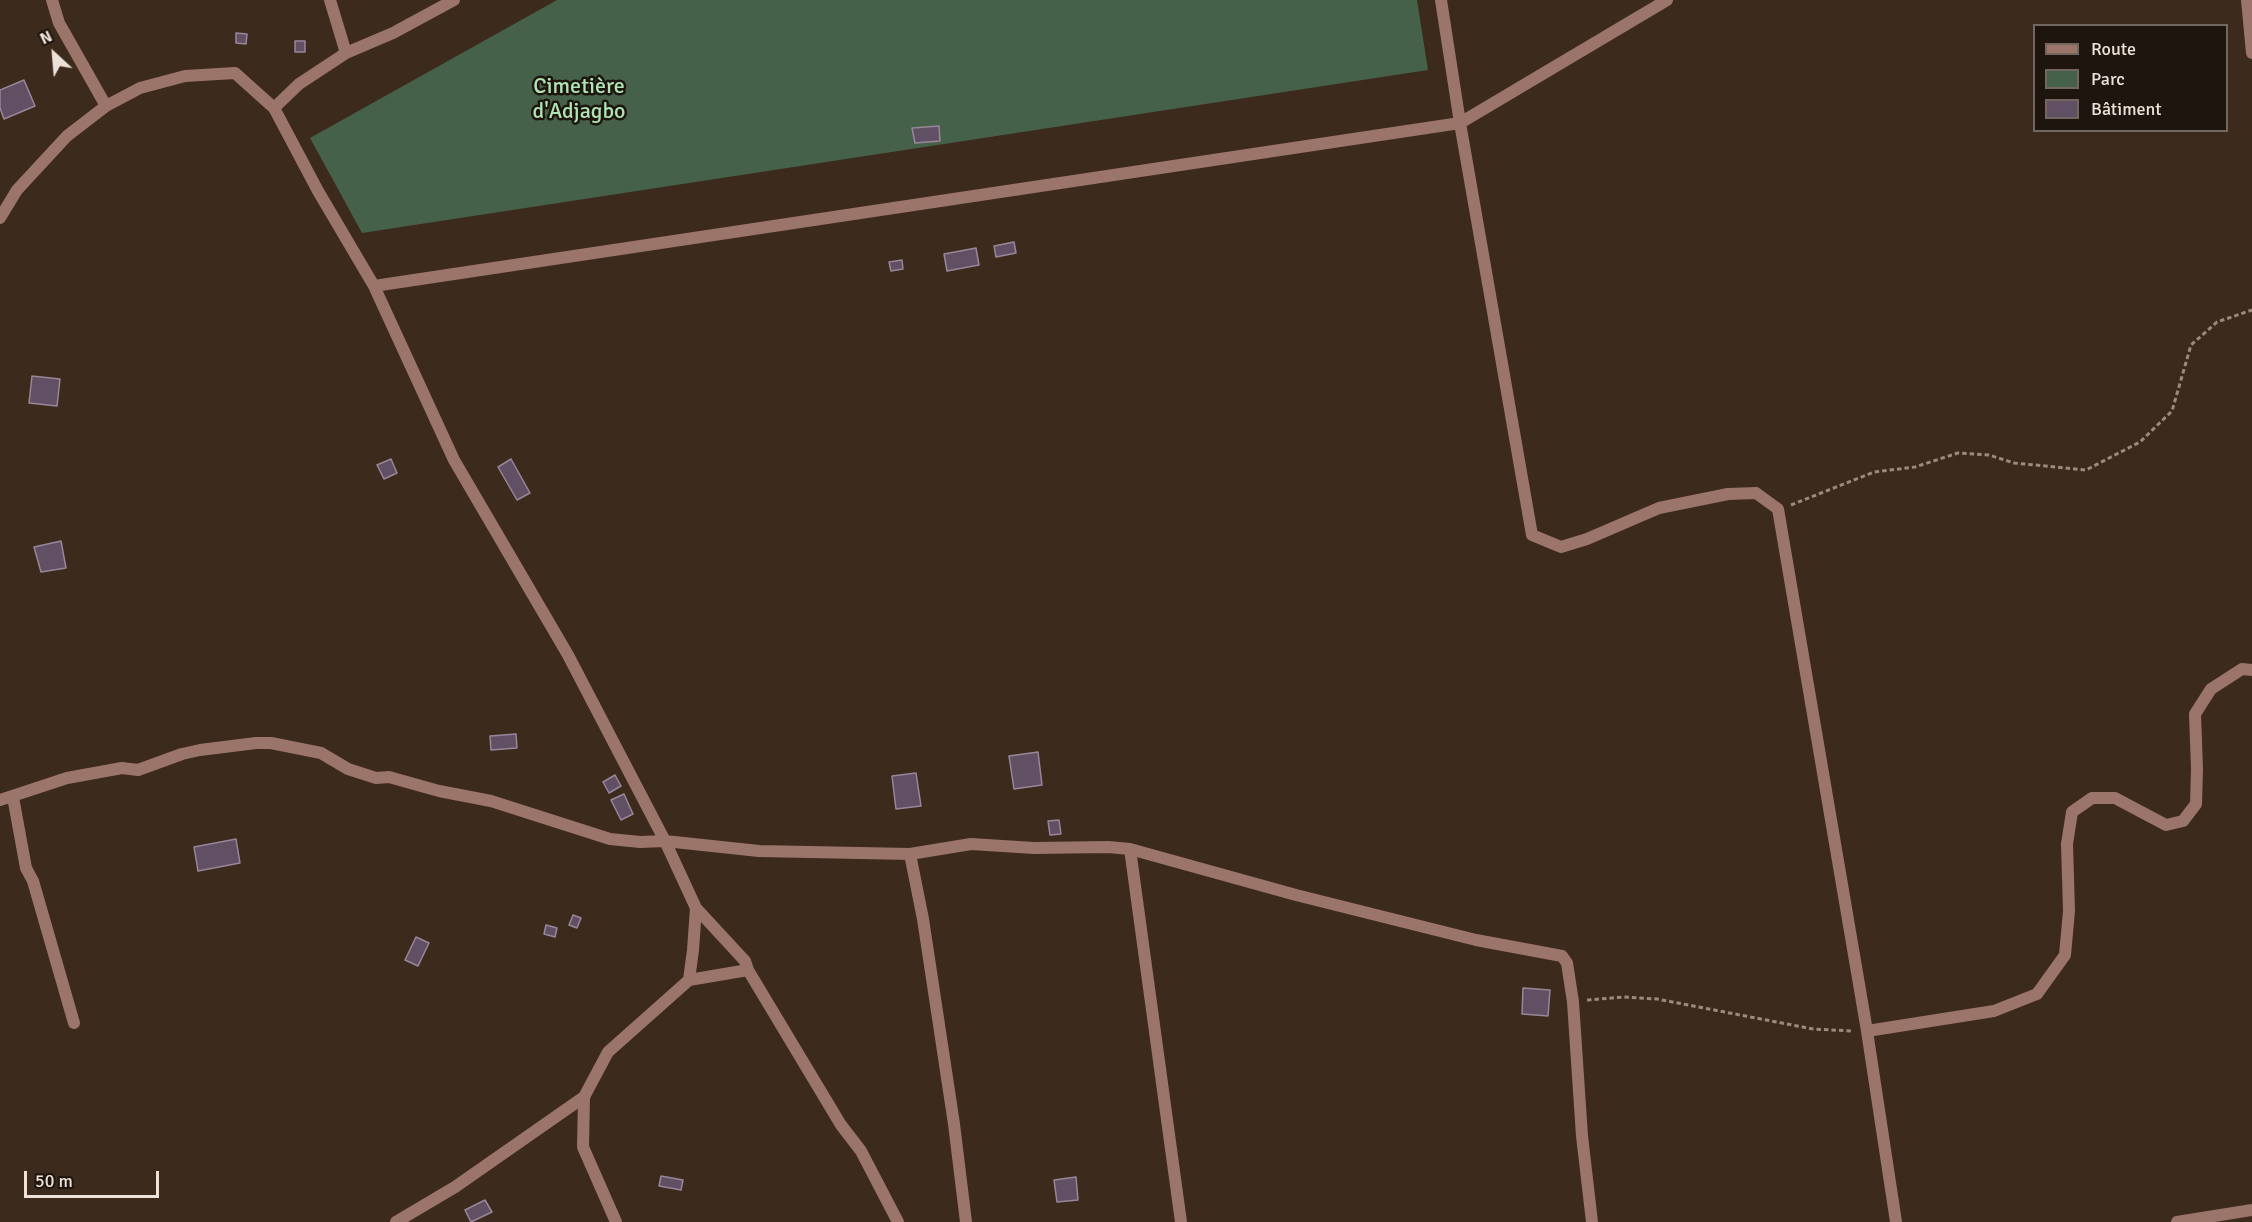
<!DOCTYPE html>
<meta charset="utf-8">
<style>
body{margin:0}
#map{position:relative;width:2252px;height:1222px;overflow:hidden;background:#3c2a1c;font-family:Signika,sans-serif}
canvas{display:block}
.legend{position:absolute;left:2033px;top:24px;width:195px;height:108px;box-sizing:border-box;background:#1d150e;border:2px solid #71675f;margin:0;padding:8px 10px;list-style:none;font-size:18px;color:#eee2d8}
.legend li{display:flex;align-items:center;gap:12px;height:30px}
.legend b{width:30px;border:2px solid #71675f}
.north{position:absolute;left:24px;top:24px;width:60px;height:60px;-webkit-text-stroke:4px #1d150e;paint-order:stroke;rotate:334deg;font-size:16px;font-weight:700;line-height:24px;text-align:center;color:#eee2d8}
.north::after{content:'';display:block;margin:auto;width:21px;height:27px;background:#eee2d8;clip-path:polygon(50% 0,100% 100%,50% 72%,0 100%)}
.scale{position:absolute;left:24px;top:1171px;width:135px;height:27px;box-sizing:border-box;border:3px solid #eee2d8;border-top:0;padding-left:8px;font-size:18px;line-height:21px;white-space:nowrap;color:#eee2d8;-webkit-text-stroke:4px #1d150e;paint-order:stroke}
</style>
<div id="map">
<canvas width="2252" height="1222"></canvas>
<ul class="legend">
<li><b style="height:8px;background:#9b746a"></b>Route</li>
<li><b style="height:16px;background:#466149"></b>Parc</li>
<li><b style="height:16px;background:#615063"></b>Bâtiment</li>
</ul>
<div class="north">N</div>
<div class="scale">50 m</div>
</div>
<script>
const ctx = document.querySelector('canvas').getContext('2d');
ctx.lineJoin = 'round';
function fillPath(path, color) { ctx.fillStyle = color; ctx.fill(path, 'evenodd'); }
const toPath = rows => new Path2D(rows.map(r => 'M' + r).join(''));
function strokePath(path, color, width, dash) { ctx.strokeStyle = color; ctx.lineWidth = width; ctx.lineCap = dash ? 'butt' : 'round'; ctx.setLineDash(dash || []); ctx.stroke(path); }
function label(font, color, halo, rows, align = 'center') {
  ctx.font = font + ' Signika,sans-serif'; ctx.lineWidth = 5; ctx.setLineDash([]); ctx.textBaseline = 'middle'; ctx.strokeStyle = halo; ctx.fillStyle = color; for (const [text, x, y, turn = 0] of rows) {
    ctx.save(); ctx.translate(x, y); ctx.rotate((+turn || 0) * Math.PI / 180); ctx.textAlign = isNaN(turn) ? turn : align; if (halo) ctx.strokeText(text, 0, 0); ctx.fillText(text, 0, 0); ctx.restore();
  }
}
const green = toPath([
 [557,0,1417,0,1428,70,362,233,310,138]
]);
const building = toPath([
 [236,33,247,34,246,44,236,43,236,33],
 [295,41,305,41,305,52,295,52,295,41],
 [24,80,35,106,4,119,0,108,0,90,24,80],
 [939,126,940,141,915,143,912,128,939,126],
 [1014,242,1016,253,996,257,994,246,1014,242],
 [976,248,979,265,947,271,944,254,976,248],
 [902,260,903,269,891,271,889,262,902,260],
 [32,376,60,379,57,406,29,403,32,376],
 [391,459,397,473,384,479,377,465,391,459],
 [511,459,530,493,517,500,498,467,511,459],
 [61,541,66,568,41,572,34,547,61,541],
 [516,734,517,748,491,750,490,736,516,734],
 [1038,752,1042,785,1014,789,1009,756,1038,752],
 [916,773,921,806,896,809,892,776,916,773],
 [615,775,621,786,609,793,603,782,615,775],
 [624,794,633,814,621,820,611,800,624,794],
 [1059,820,1061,834,1050,835,1048,821,1059,820],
 [236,839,240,863,198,871,194,847,236,839],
 [573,915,581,918,577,928,569,925,573,915],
 [546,925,557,928,555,937,544,934,546,925],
 [416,937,429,943,418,966,405,960,416,937],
 [1523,988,1550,990,1548,1016,1522,1014,1523,988],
 [661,1176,683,1180,681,1190,659,1186,661,1176],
 [1076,1177,1078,1200,1057,1202,1054,1180,1076,1177],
 [485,1200,492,1212,471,1222,465,1210,485,1200]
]);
const path = toPath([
 [1791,505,1874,472,1915,467,1958,453,1989,455,2014,463,2086,470,2140,442,2172,411,2191,345,2217,322,2252,310],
 [1587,1000,1624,997,1657,999,1813,1029,1853,1031]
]);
const minor = toPath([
 [52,0,59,23,106,106],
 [330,0,346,53],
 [1441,0,1460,123,1532,535,1561,547,1587,539,1659,508,1728,494,1756,493,1778,509,1867,1031,1896,1222],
 [2247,0,2252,53],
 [274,108,299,84,346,53,393,33,454,0],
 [0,218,17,190,67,136,106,106,140,88,185,76,235,73,274,108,318,191,374,286,454,460,568,655,665,841,696,908,745,961,748,970,841,1125,861,1151,898,1222],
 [374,286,1460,123,1667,0],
 [13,797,26,868,33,881,74,1023],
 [0,800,67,778,122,768,138,770,182,754,200,750,256,743,271,743,321,753,348,769,376,778,389,777,439,791,491,801,610,839,640,842,665,841,759,851,910,854,971,844,1034,848,1108,847,1130,849,1296,895,1476,940,1562,956,1567,963,1573,1002,1582,1136,1592,1222],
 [1130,849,1181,1222],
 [910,854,923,919,954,1124,966,1222],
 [689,980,693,950,696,908],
 [1867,1031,1994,1011,2037,994,2065,955,2069,911,2067,844,2072,812,2092,798,2115,798,2166,825,2183,821,2196,804,2197,769,2195,714,2211,689,2242,669,2252,670],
 [584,1097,583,1147,616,1222],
 [396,1222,455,1187,584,1097,608,1052,689,980,748,970],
 [2177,1222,2252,1210]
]);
const parkNames = [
 ["Cimetière",579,87],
 ["d'Adjagbo",579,112]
];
fillPath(green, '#466149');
fillPath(building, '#615063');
strokePath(building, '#98869a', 1.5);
strokePath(path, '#9a8b7f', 3, [4.5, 3]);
strokePath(minor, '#9b746a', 12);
label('22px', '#afe4b5', '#1d150e', parkNames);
</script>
